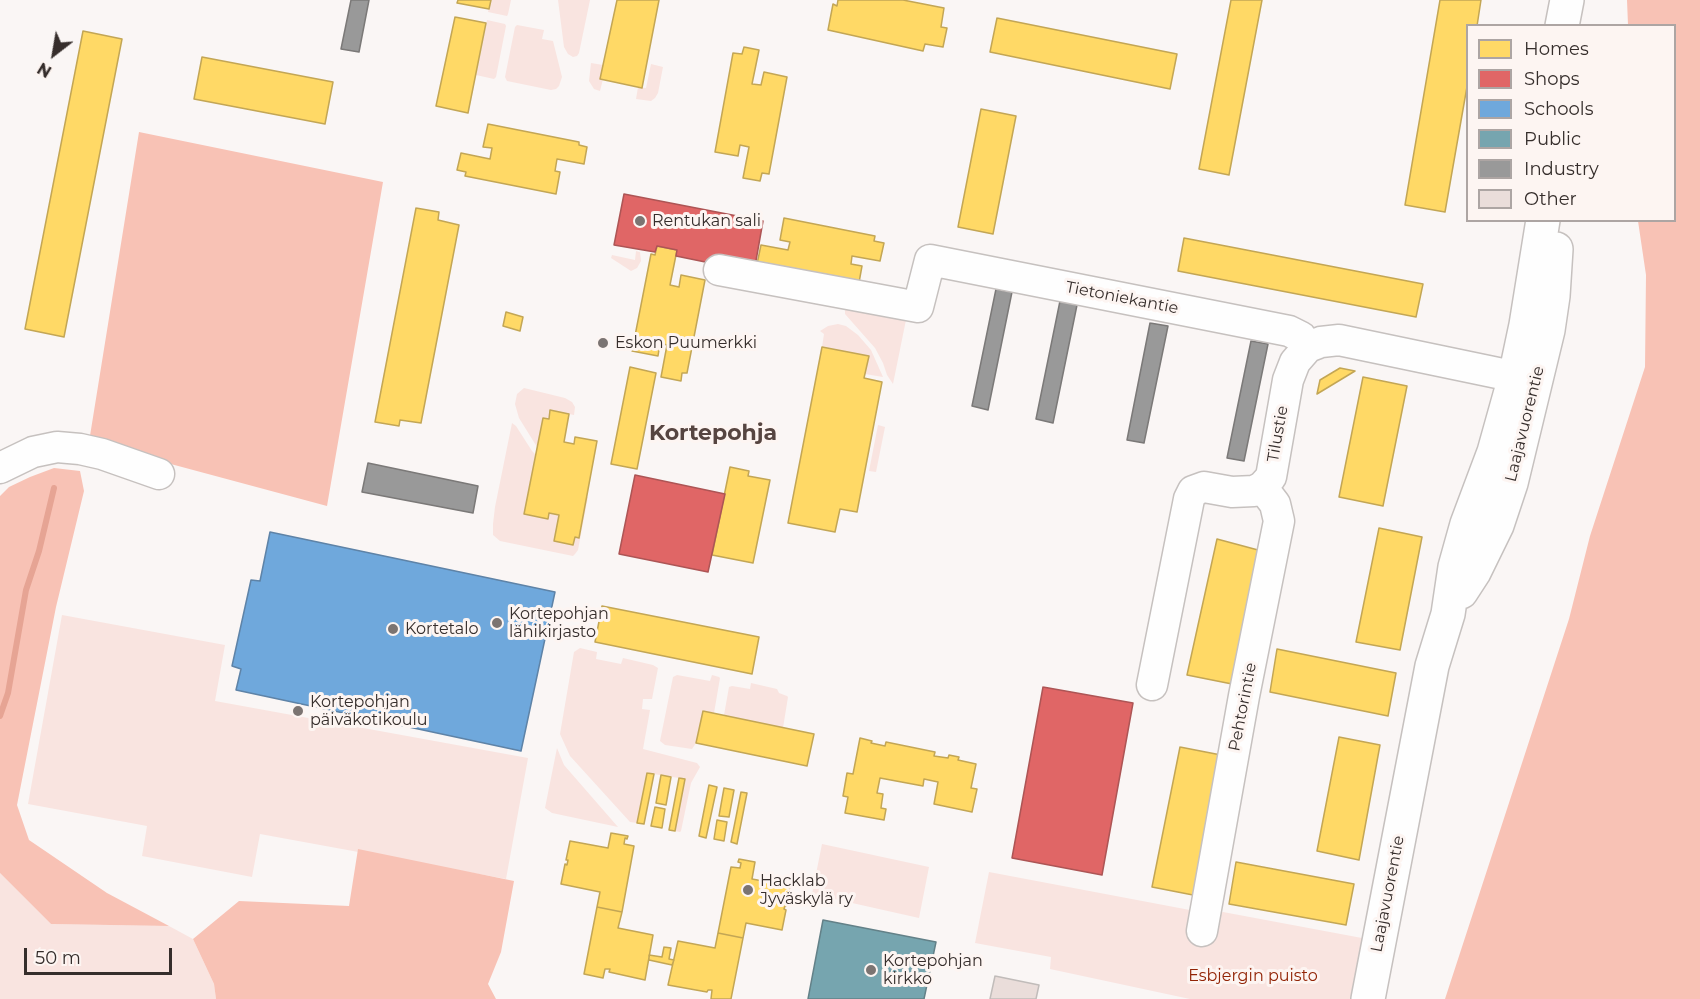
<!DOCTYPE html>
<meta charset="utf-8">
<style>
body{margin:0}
#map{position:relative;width:1700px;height:999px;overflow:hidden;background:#faf6f5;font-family:Montserrat,sans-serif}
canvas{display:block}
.legend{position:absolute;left:1466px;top:24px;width:210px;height:198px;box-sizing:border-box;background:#fdf5f2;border:2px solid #ada5a3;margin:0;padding:8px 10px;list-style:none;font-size:18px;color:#362e2c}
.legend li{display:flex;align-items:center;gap:12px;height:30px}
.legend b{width:30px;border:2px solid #ada5a3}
.north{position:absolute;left:24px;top:24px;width:60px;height:60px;-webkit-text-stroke:4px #fdf5f2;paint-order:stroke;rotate:211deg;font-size:16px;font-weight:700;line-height:24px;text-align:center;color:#362e2c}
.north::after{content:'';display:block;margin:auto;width:21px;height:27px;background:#362e2c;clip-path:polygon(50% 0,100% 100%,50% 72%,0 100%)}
.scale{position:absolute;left:24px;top:948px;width:148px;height:27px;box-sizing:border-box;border:3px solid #362e2c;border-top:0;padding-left:8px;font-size:18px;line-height:21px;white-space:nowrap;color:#362e2c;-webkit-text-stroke:4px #fdf5f2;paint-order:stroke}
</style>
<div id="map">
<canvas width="1700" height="999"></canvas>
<ul class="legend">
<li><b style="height:16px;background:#ffd966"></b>Homes</li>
<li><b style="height:16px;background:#e06666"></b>Shops</li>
<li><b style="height:16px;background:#6fa8dc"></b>Schools</li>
<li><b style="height:16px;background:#76a5af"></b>Public</li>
<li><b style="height:16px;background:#999"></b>Industry</li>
<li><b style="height:16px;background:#eaddda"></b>Other</li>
</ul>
<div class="north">N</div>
<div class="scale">50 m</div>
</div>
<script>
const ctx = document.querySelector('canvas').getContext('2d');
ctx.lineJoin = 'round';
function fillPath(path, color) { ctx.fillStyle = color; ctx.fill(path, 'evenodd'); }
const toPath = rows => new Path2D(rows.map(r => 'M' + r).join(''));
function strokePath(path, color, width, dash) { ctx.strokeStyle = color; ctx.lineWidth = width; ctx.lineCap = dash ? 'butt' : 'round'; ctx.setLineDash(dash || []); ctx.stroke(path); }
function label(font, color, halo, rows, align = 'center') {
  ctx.font = font + ' Montserrat,sans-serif'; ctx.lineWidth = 6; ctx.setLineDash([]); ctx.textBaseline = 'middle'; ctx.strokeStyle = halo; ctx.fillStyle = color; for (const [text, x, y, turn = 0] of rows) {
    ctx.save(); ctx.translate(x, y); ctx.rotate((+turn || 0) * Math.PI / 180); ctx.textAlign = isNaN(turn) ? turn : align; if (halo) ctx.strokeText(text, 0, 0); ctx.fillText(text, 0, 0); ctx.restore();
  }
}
const green = toPath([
 [491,0,511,0,508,14,507,16,488,12],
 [558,0,590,0,579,53,577,56,573,57,568,54,564,47],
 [487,20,505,24,506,26,496,77,494,79,476,75],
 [517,25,544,30,542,39,553,41,562,77,559,86,556,89,551,90,507,81,505,77,515,27],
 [591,63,603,65,603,79,600,91,594,89,589,81],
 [651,64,663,67,658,93,655,98,651,101,636,99,638,87,646,88],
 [636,251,640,252,641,261,637,268,631,271,611,258,612,255,635,260],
 [845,304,907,315,893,384,887,375,883,363,875,348,845,314],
 [838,324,846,326,858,335,871,350,883,377,865,374,868,356,822,347,824,334,820,331,828,326],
 [524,388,565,398,572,402,575,407,574,415,550,410,549,419,543,418,537,447,519,418,515,404,517,394],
 [512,423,516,426,532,451,536,455,524,514,547,519,549,513,559,515,554,541,573,545,587,497,588,497,578,550,575,554,573,556,500,541,493,535,493,524,495,507],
 [878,425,885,427,876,472,869,471],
 [62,615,225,645,215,701,528,758,506,879,260,834,252,877,142,856,147,826,28,804],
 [580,648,597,652,596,659,621,664,623,658,653,665,658,668,652,699,643,699,642,709,650,710,643,749,697,763,700,767,691,783,681,831,680,832,675,831,685,779,647,773,637,823,630,822,570,756,560,734,574,652],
 [677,675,710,681,712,675,719,677,720,678,714,713,703,711,696,743,692,749,665,745,660,741,673,677],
 [751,683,777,689,779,693,787,696,788,697,783,728,724,715,729,687,732,686,750,689],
 [557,748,564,765,618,827,552,813,545,808],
 [822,844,929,867,919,918,812,894],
 [989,872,1211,914,1223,912,1362,938,1350,999,1190,999,1050,969,1051,957,975,943],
 [0,873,51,924,169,926,193,939,214,984,216,999,0,999]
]);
const forest = toPath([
 [1627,0,1700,0,1700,999,1445,999,1569,619,1590,536,1645,367,1646,275,1638,221,1674,220,1674,26,1628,25],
 [139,132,383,182,327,506,89,442],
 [54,468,80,471,84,491,56,607,17,805,29,840,107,893,169,926,51,924,0,873,0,496,9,487,30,477],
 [358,849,514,881,501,952,488,984,496,999,216,999,214,984,193,939,239,901,349,906]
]);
const homes = toPath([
 [458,0,491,0,489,9,457,3,458,0],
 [617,0,659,0,642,88,600,79,617,0],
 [838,0,903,0,944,8,941,27,947,28,943,47,925,44,923,51,828,30,833,4,837,6,838,0],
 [1231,0,1262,0,1229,175,1199,169,1231,0],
 [1440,0,1481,0,1477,26,1468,26,1468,81,1445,212,1405,205,1440,0],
 [455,17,486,23,468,113,436,106,455,17],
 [997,18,1177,54,1170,89,990,52,997,18],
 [83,31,122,39,64,337,25,329,83,31],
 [744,47,759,50,752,84,761,85,764,72,787,77,769,174,762,173,760,181,743,178,749,147,740,145,738,156,715,152,733,53,742,54,744,47],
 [202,57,333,82,325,124,194,99,202,57],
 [981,109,1016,116,993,234,958,227,981,109],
 [488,124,579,142,579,145,587,147,584,164,557,159,555,171,560,172,556,194,465,176,466,172,457,170,461,153,490,159,492,148,483,147,488,124],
 [416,208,439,212,438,220,459,225,421,423,400,420,399,426,375,422,416,208],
 [784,218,875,236,874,241,884,243,880,261,852,256,851,264,862,266,858,288,757,264,761,245,788,250,790,242,780,240,784,218],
 [1184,238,1423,284,1416,317,1178,271,1184,238],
 [657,246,677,250,670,285,679,287,681,275,705,280,687,373,682,373,681,381,661,377,667,345,660,343,658,356,632,351,651,254,655,255,657,246],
 [506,312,523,317,520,331,503,326,506,312],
 [822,347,869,356,864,378,882,382,857,512,840,509,835,532,788,523,822,347],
 [630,367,656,373,637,469,611,464,630,367],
 [1340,368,1355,371,1317,394,1320,380,1340,368],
 [1363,377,1407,386,1383,506,1339,497,1363,377],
 [550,410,569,414,564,442,574,444,575,437,597,441,579,538,575,537,573,545,554,541,559,515,549,513,548,519,524,514,543,418,549,419,550,410],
 [730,467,749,471,748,476,770,480,753,563,712,555,730,467],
 [1379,528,1422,537,1400,650,1356,642,1379,528],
 [1217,539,1258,550,1232,684,1187,675,1217,539],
 [602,606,759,637,752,674,595,642,602,606],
 [1277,649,1396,673,1388,716,1270,692,1277,649],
 [703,711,814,734,807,766,696,743,703,711],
 [1339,737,1380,745,1359,860,1317,851,1339,737],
 [860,738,872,741,871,743,885,746,886,742,935,752,934,756,948,758,949,755,959,757,958,760,976,764,971,788,977,789,972,812,934,804,938,782,924,779,923,786,880,778,877,793,883,794,881,808,886,809,884,820,845,813,848,797,843,796,847,773,853,774,860,738],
 [1180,747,1221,755,1193,895,1152,887,1180,747],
 [647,773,654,774,644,824,637,823,647,773],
 [661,775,671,777,666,805,656,803,661,775],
 [679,778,685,779,675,831,669,830,679,778],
 [709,785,717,787,706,838,699,836,709,785],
 [724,788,734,790,729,817,719,816,724,788],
 [741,792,747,793,737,844,731,842,741,792],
 [655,807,665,809,662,828,651,826,655,807],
 [717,820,727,822,724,841,714,839,717,820],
 [611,833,628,836,627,839,625,838,624,844,634,846,622,912,597,907,600,892,561,884,565,864,567,865,568,860,566,860,570,841,608,848,611,833],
 [739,859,755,862,752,879,790,886,786,906,785,906,784,909,786,910,782,930,746,923,743,938,718,933,731,867,740,868,741,863,738,862,739,859],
 [1236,862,1354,884,1346,925,1229,904,1236,862],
 [597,907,622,912,618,928,653,935,645,980,609,972,610,969,605,969,603,978,584,974,597,907],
 [718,933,743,938,731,999,711,999,712,990,708,990,707,992,668,985,678,941,715,948,718,933],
 [664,947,671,948,669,959,674,960,672,965,649,960,649,955,662,957,664,947]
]);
const shops = toPath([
 [624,194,763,221,754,272,676,256,677,250,657,246,655,252,614,245,624,194],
 [635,475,725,494,708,572,619,554,635,475],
 [1043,687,1133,703,1102,875,1012,858,1043,687]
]);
const schools = toPath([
 [270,532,555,592,521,751,236,690,241,669,232,666,251,580,260,581,270,532]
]);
const public = toPath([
 [823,920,936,942,924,999,808,999,823,920]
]);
const industry = toPath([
 [351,0,369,0,359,52,341,49,351,0],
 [996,289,1012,292,988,410,972,406,996,289],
 [1060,301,1077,305,1053,423,1036,419,1060,301],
 [1150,323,1168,326,1144,443,1127,440,1150,323],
 [1251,341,1268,344,1244,461,1227,458,1251,341],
 [368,463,478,486,473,513,362,492,368,463]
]);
const stream = toPath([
 [0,716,8,693,26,590,39,551,54,488]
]);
const building = toPath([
 [995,976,1039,985,1036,999,990,999,995,976]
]);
const minor = toPath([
 [719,270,918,307,930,260,1289,331,1301,337,1308,347],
 [0,468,33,452,57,447,80,449,102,454,159,474],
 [1152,685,1189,499,1193,491,1204,487,1232,492,1254,491,1262,487,1271,477,1288,380,1295,362,1308,347,1321,342,1339,340,1536,381],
 [1202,931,1244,696,1279,521,1275,504,1262,487]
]);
const major = toPath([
 [1562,26,1567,0],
 [1461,592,1474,572,1497,525,1511,483,1548,330,1553,296,1556,249],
 [1368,999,1432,666,1448,614,1455,567,1467,524,1494,452,1515,377,1526,325,1543,220]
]);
const markers = [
 [640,221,6,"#7b7472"],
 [603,343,6,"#7b7472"],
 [497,623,6,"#7b7472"],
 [393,629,6,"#7b7472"],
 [298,711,6,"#7b7472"],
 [748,890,6,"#7b7472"],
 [871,970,6,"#7b7472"]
];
const poiNames = [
 ["Rentukan sali",652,221],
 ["Eskon Puumerkki",615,343],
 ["Kortepohjan",509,614],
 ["lähikirjasto",509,632],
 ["Kortetalo",405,629],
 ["Kortepohjan",310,702],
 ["päiväkotikoulu",310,720],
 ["Hacklab",760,881],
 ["Jyväskylä ry",760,899],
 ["Kortepohjan",883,961],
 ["kirkko",883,979]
];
const streetNames = [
 ["Tietoniekantie",1122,298,11],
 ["Laajavuorentie",1525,424,-76],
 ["Tilustie",1278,434,-80],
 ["Pehtorintie",1243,707,-79],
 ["Laajavuorentie",1388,894,-79]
];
const parkNames = [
 ["Esbjergin puisto",1253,976]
];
const districtNames = [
 ["Kortepohja",713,434]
];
fillPath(green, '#f9e4e0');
fillPath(forest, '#f8c2b5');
fillPath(homes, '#ffd966');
strokePath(homes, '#c3a655', 1.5);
fillPath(shops, '#e06666');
strokePath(shops, '#ad5555', 1.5);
fillPath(schools, '#6fa8dc');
strokePath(schools, '#5e83a7', 1.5);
fillPath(public, '#76a5af');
strokePath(public, '#638188', 1.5);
fillPath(industry, '#999');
strokePath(industry, '#7b7978', 1.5);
strokePath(stream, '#e6a494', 6);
fillPath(building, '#eaddda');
strokePath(building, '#c1bcba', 1.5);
strokePath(minor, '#c6c1bf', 33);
strokePath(major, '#c6c1bf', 36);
strokePath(minor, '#fefefe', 30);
strokePath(major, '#fefefe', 33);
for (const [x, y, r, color] of markers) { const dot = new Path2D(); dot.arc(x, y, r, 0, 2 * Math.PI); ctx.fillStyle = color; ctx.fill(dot); strokePath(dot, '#fdf5f2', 2); }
label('16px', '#362e2c', '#fdf5f2', poiNames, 'left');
label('16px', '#362e2c', '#fdf5f2', streetNames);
label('16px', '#922406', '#fdf5f2', parkNames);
label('bold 22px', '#564541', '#fdf5f2', districtNames);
</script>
